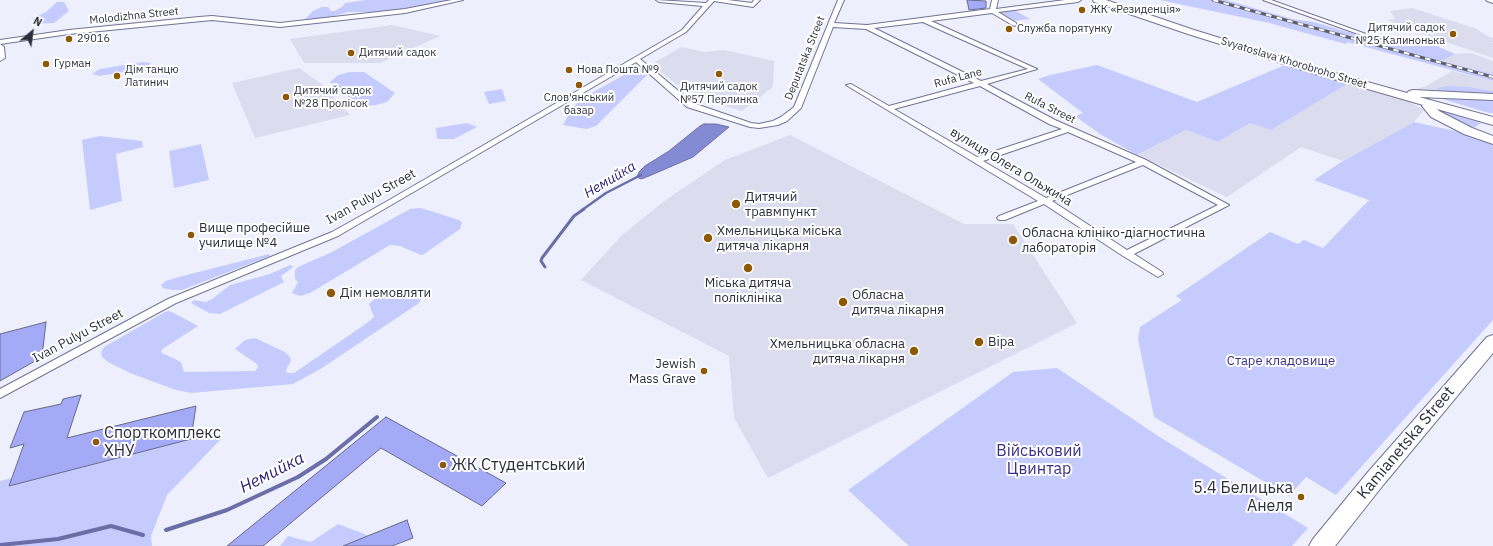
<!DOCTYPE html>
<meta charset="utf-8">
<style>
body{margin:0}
#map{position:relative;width:1493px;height:546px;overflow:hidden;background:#edeffd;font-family:"IBM Plex Sans",sans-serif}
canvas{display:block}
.north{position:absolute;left:12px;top:12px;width:40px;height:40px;-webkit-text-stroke:3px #fff;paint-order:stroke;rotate:29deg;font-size:11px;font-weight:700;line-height:16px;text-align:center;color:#2d2e3c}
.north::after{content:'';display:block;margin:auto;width:14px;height:18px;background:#2d2e3c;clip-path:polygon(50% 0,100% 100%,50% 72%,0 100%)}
</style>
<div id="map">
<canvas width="1493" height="546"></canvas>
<div class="north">N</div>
</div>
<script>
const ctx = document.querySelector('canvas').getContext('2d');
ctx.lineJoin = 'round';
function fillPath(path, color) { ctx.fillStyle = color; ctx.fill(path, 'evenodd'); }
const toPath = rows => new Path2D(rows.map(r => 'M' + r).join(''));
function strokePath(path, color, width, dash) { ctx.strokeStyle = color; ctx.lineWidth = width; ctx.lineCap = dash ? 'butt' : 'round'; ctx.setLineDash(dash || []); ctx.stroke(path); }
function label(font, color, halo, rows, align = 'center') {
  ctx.font = font + ' "IBM Plex Sans",sans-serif'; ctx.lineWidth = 4; ctx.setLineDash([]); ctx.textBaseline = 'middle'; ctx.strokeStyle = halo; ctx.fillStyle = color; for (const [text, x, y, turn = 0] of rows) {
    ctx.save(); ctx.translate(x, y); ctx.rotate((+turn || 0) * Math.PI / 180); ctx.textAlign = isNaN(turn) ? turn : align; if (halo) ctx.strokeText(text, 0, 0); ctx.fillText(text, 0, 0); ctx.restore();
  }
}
const built = toPath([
 [1412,8,1477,29,1487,36,1493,38,1493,42,1491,43,1493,43,1493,58,1414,31,1387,20,1395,19,1390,11],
 [392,25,440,36,380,63,304,63,290,39],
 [681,47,705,52,724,50,774,61,773,87,742,111,721,105,676,84,652,64],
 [1471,53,1493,61,1493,74,1441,61,1455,54],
 [299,68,323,85,350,115,255,138,232,83],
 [1452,71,1493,81,1493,97,1411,91,1426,86],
 [1349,83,1406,100,1424,110,1414,122,1343,161,1301,147,1227,197,1138,155,1186,130,1218,142,1250,123,1271,130],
 [790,135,964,224,1013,224,1077,323,768,478,734,418,729,356,581,280,622,235,667,199,725,160]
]);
const green = toPath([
 [366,0,457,0,432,6,385,12,348,12,320,20,302,22,313,11,322,7,328,7,331,11,335,11,343,6,345,3],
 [1160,0,1226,0,1292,19,1314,22,1385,43,1398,45,1423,43,1437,46,1455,54,1441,61,1493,74,1493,81,1347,42,1347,44,1342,43,1269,23],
 [57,2,64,2,69,11,54,23,33,24,33,18,46,12],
 [1014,10,1030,19,1013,21,997,12],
 [143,62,151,63,148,66,140,69,100,76,92,74,100,69],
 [1097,65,1197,102,1285,65,1349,83,1271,130,1250,123,1218,142,1186,130,1137,155,1100,134,1075,116,1083,113,1038,79,1050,75],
 [638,67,648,74,596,126,587,129,563,125,571,110,581,99],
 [350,72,364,72,395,93,387,102,376,105,366,106,358,105,330,82,338,75],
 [1446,86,1469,87,1493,91,1493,96,1445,91,1435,89],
 [502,89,506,101,489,104,484,92],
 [1429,95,1493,99,1493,113,1489,113],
 [1439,110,1481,123,1471,130,1441,114],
 [1414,122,1459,132,1457,130,1493,142,1493,320,1336,495,1306,477,1289,496,1154,417,1138,339,1140,327,1182,300,1176,296,1270,232,1298,244,1304,240,1323,248,1369,200,1314,180,1343,161],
 [467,123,477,127,454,139,437,139,436,128],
 [100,136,142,141,143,147,116,154,122,201,90,210,82,140],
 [201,144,209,180,174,188,169,151],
 [421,208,459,220,462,222,460,229,424,254,421,255,400,246,390,245,310,293,300,296,292,293,298,282,295,279,295,270,298,267,332,252,410,209],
 [269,254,270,256,182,290,172,290,163,288,161,285,166,281,175,278],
 [290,265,293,266,292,268,281,276,284,282,220,314,209,313,191,303,194,300,206,302,212,299,230,285,270,274],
 [386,295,397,296,412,299,419,298,421,300,419,303,322,368,293,384,191,393,176,390,130,373,108,362,102,357,101,352,104,347,165,312,168,311,172,312,198,326,161,350,162,353,181,362,184,372,255,371,258,368,257,364,235,349,245,340,255,338,285,352,290,357,291,361,286,370,287,373,294,373,367,323,374,317,369,304,376,298],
 [1057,368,1158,436,1308,528,1292,546,909,546,848,490,1013,372],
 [191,439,221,439,167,495,151,536,152,546,0,546,0,481,12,478,9,486],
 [338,524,396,546,280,546,288,536,311,542]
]);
const water = toPath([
 [704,124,716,124,729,127,693,157,649,176,641,179,637,177,639,172,645,166,669,151,700,126,704,124]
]);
const streamFar2 = toPath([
 [582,210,606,193,641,175]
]);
const streamFar1 = toPath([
 [545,267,541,261,542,258,574,216,584,209]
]);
const stream = toPath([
 [166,530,227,510,298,477,326,459,377,417],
 [0,545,58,539,111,526,143,535]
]);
const building = toPath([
 [967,0,986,1,986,8,969,10,967,0],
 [46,322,42,357,0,381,0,334,46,322],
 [81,395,67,438,196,406,191,439,9,486,24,444,10,448,24,412,61,404,63,399,81,395],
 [386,417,506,483,482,506,381,448,263,546,227,546,386,417],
 [407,520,413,538,392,546,343,546,407,520]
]);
const street = toPath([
 [452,0,463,0,405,13,280,27,212,20,69,34,0,44,0,40,69,30,199,17,212,16,280,23,405,9,452,0],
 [656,0,706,3,709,0,728,0,752,3,754,0,760,0,753,7,714,1,686,32,640,59,693,103,751,123,759,124,773,121,781,117,794,107,838,0,844,0,834,23,867,25,990,9,992,0,998,0,996,9,1065,0,1081,0,1078,2,998,12,1016,23,1016,25,1014,26,992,13,931,21,1037,69,987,84,1055,120,1146,160,1229,205,1134,254,1162,272,1163,274,1158,277,1123,256,1044,204,1005,220,999,220,997,218,999,216,1038,201,846,85,851,84,889,106,974,83,866,29,833,27,801,108,787,121,778,125,759,128,750,127,687,107,636,62,338,236,176,303,0,398,0,389,168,299,332,232,384,203,682,30,703,6,659,2,656,0],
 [923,22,936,28,1028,69,981,81,874,28,923,22],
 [980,86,1049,124,1062,129,977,157,894,109,980,86],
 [1068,132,1136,162,1046,198,983,161,1068,132],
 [1143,165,1218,205,1127,250,1052,201,1143,165],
 [1263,0,1271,0,1380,39,1375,40,1263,0],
 [1486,0,1493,0,1493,3,1487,1,1486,0]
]);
const secondary = toPath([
 [0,44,4,47,5,58,0,61,0,44]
]);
const primary = toPath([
 [1093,0,1106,0,1194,30,1317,68,1407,93,1409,91,1413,90,1493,94,1493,100,1419,97,1493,117,1493,125,1437,109,1439,111,1472,128,1493,136,1493,144,1464,134,1431,117,1422,106,1423,105,1309,72,1188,34,1094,2,1093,0],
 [1493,335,1493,353,1384,484,1335,546,1309,546,1313,539,1368,472,1487,337,1493,335]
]);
const rail = toPath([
 [1213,0,1493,77]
]);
const markers = [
 [1082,10,4,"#8d5906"],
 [1009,29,4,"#8d5906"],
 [1453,34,4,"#8d5906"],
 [69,39,4,"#8d5906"],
 [351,53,4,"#8d5906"],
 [46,64,4,"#8d5906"],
 [569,70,4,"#8d5906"],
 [719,74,4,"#8d5906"],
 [117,76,4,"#8d5906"],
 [579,85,4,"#8d5906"],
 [286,97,4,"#8d5906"],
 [736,204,5,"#8d5906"],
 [191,235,4,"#8d5906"],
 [708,238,5,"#8d5906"],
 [1013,240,5,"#8d5906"],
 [748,268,5,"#8d5906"],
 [331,293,5,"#8d5906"],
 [843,302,5,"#8d5906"],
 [979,342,5,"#8d5906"],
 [914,351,5,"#8d5906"],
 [704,371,4,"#8d5906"],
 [96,442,4,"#8d5906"],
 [443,465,4,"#8d5906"],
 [1301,497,4,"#8d5906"]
];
const farPoinames = [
 ["ЖК «Резиденція»",1090,10],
 ["Дитячий садок",1445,28,"right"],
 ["№25 Калинонька",1445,41,"right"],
 ["Служба порятунку",1017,29],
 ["29016",77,39],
 ["Дитячий садок",359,53],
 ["Гурман",54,64],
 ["Дім танцю",125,70],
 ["Латинич",125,83],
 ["Нова Пошта №9",577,70],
 ["Дитячий садок",719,87,"center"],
 ["№57 Перлинка",719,100,"center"],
 ["Дитячий садок",294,91],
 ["№28 Пролісок",294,104],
 ["Слов'янський",579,98,"center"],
 ["базар",579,111,"center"]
];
const farStreetnames = [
 ["Molodizhna Street",134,16,-6],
 ["Deputatska Street",805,58,-68],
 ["Svyatoslava Khorobroho Street",1294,63,17],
 ["Rufa Lane",958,78,-15],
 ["Rufa Street",1050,108,27]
];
const streetNames = [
 ["вулиця Олега Ольжича",1011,167,31],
 ["Ivan Pulyu Street",371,197,-29],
 ["Ivan Pulyu Street",78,336,-28]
];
const poiNames = [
 ["Дитячий",745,197],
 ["травмпункт",745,212],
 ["Вище професійше",199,228],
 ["училище №4",199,243],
 ["Хмельницька міська",717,231],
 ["дитяча лікарня",717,246],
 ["Обласна клініко-діагностична",1022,233],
 ["лабораторія",1022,248],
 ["Міська дитяча",748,283,"center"],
 ["поліклініка",748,298,"center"],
 ["Дім немовляти",340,293],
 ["Обласна",852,295],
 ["дитяча лікарня",852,310],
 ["Віра",988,342],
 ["Хмельницька обласна",905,344,"right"],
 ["дитяча лікарня",905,359,"right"],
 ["Jewish",696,364,"right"],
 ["Mass Grave",696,379,"right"]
];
const parkNames = [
 ["Старе кладовище",1281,361]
];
const waterNames = [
 ["Немийка",610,180,-31]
];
const nearPoinames = [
 ["Спорткомплекс",104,433],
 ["ХНУ",104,451],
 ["ЖК Студентський",451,465],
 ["5.4 Белицька",1293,488,"right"],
 ["Анеля",1293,506,"right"]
];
const nearStreetnames = [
 ["Kamianetska Street",1406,443,-50]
];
const nearParknames = [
 ["Військовий",1039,451],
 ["Цвинтар",1039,469]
];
const nearWaternames = [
 ["Немийка",272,473,-27]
];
fillPath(built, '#dbddee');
fillPath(green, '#c6cbfd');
fillPath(water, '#858ad4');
strokePath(water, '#6b6ea6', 1);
strokePath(streamFar2, '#6b6ea6', 2.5);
strokePath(streamFar1, '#6b6ea6', 3);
strokePath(stream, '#6b6ea6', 4);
fillPath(building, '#a5aaf7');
strokePath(building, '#676a88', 1);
strokePath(street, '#717493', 2);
strokePath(secondary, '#717493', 2);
strokePath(primary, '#717493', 2);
fillPath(street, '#fff');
fillPath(secondary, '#fff');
fillPath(primary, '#fff');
strokePath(rail, '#5e5f6d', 3);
strokePath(rail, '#fff', 2, [5.5]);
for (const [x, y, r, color] of markers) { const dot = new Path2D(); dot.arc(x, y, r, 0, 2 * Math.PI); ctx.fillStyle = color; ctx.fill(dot); strokePath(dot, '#fff', 1.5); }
label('11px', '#2d2e3c', '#fff', farPoinames, 'left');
label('11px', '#2d2e3c', '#fff', farStreetnames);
label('13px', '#2d2e3c', '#fff', streetNames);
label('13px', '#2d2e3c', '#fff', poiNames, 'left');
label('13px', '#363087', '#fff', parkNames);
label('italic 14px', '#281d73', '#fff', waterNames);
label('16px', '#2d2e3c', '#fff', nearPoinames, 'left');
label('16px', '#2d2e3c', '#fff', nearStreetnames);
label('16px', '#363087', '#fff', nearParknames);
label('italic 17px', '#281d73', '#fff', nearWaternames);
</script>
